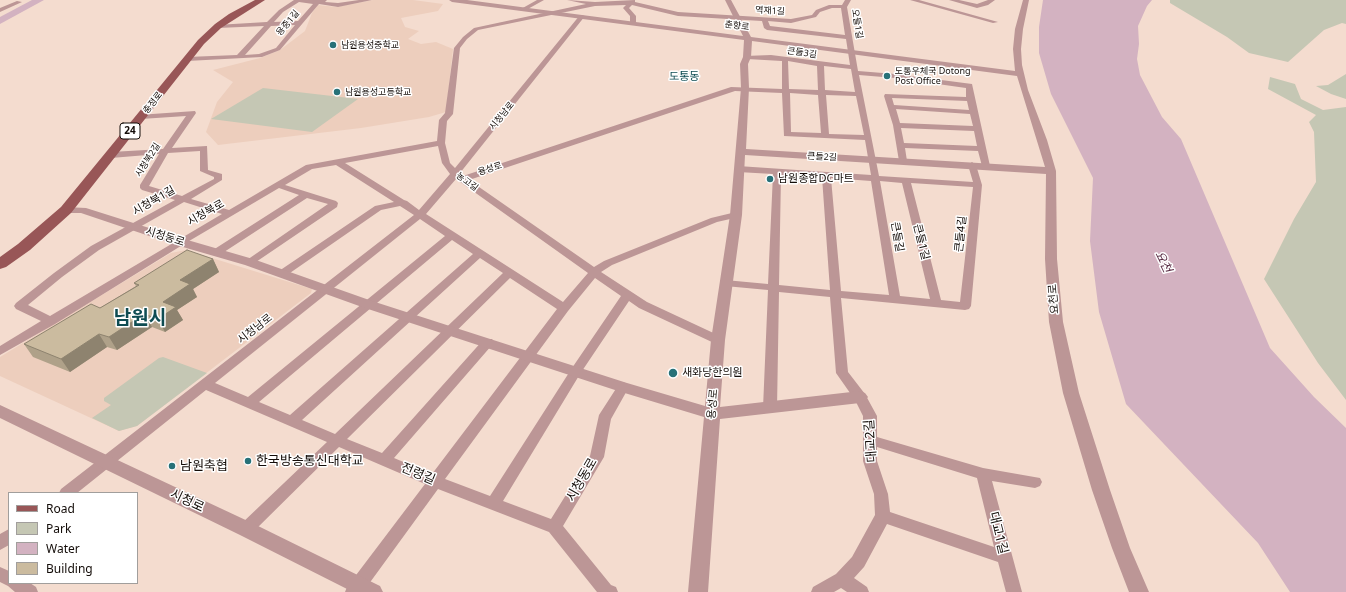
<!DOCTYPE html>
<meta charset="utf-8">
<style>
body{margin:0}
#map{position:relative;width:1346px;height:592px;overflow:hidden;background:#f4dccf;font-family:"Noto Sans",sans-serif}
canvas{display:block}
.legend{position:absolute;left:8px;top:492px;width:130px;height:92px;box-sizing:border-box;background:#fff;border:1px solid #a19e9c;margin:0;padding:5px 7px;list-style:none;font-size:12px;color:#130c08}
.legend li{display:flex;align-items:center;gap:8px;height:20px}
.legend b{width:20px;border:1px solid #a19e9c}
</style>
<div id="map">
<canvas width="1346" height="592"></canvas>
<ul class="legend">
<li><b style="height:5px;background:#985657"></b>Road</li>
<li><b style="height:11px;background:#c5c7b4"></b>Park</li>
<li><b style="height:11px;background:#d3b2c1"></b>Water</li>
<li><b style="height:11px;background:#cbbb9f"></b>Building</li>
</ul>
</div>
<script>
const ctx = document.querySelector('canvas').getContext('2d');
ctx.lineJoin = 'round';
function fillPath(path, color) { ctx.fillStyle = color; ctx.fill(path, 'evenodd'); }
const toPath = rows => new Path2D(rows.map(r => 'M' + r).join(''));
function strokePath(path, color, width, dash) { ctx.strokeStyle = color; ctx.lineWidth = width; ctx.lineCap = dash ? 'butt' : 'round'; ctx.setLineDash(dash || []); ctx.stroke(path); }
function label(font, color, halo, rows, align = 'center') {
  ctx.font = font + ' "Noto Sans","Noto Sans KR",sans-serif'; ctx.lineWidth = 3; ctx.setLineDash([]); ctx.textBaseline = 'middle'; ctx.strokeStyle = halo; ctx.fillStyle = color; for (const [text, x, y, turn = 0] of rows) {
    ctx.save(); ctx.translate(x, y); ctx.rotate((+turn || 0) * Math.PI / 180); ctx.textAlign = isNaN(turn) ? turn : align; if (halo) ctx.strokeText(text, 0, 0); ctx.fillText(text, 0, 0); ctx.restore();
  }
}
const built = toPath([
 [373,0,413,0,443,4,438,11,401,18,405,27,419,31,408,39,421,44,436,42,453,49,446,112,429,117,361,128,218,145,206,132,217,102,233,82,213,70,260,58,280,50,305,31,312,13,318,5,336,7],
 [186,250,312,289,311,293,137,426,119,431,0,376,0,357,171,253]
]);
const green = toPath([
 [1170,0,1346,0,1346,24,1342,23,1324,30,1288,62,1249,53,1227,37,1170,3],
 [1346,74,1346,99,1331,94,1316,86,1328,85],
 [1270,77,1295,84,1301,99,1323,110,1346,107,1346,400,1318,363,1264,279,1294,219,1316,182,1314,132,1309,122,1316,115,1268,89],
 [263,88,358,99,312,132,211,119],
 [163,357,207,373,137,426,119,431,92,418,111,405,104,401,104,398,159,358]
]);
const water = toPath([
 [1043,0,1152,0,1147,6,1138,26,1139,44,1137,59,1140,75,1162,117,1181,139,1270,348,1314,397,1346,428,1346,592,1290,592,1258,543,1126,404,1099,312,1090,241,1093,178,1051,94,1039,53,1039,27]
]);
const river = toPath([
 [32,0,44,0,0,24,0,17,32,0]
]);
const minor = toPath([
 [294,0,327,0,325,2,338,3,359,0,372,0,338,7,319,4,280,50,262,57,187,61,184,59,187,57,237,55,264,26,218,28,216,27,216,25,267,22,279,10,294,0],
 [299,2,313,4,298,21,274,22,283,12,299,2],
 [295,25,276,48,259,54,245,55,271,26,295,25],
 [537,0,544,0,526,10,521,9,537,0],
 [567,0,595,2,635,0,635,2,678,12,791,19,812,15,816,10,829,5,842,5,845,0,851,0,847,7,858,71,895,74,972,84,990,166,986,169,982,166,978,151,905,148,907,161,903,164,899,161,893,125,884,96,885,94,966,97,966,88,895,78,859,75,879,176,973,182,968,165,972,162,976,165,982,185,971,306,969,309,965,310,841,298,848,372,865,394,877,416,877,437,983,468,1040,478,1042,482,1040,486,1035,488,992,481,1022,592,1006,592,998,562,887,524,864,567,854,578,867,587,869,592,847,592,841,588,834,592,811,592,813,587,836,574,852,557,875,515,874,494,863,461,863,416,855,400,836,373,830,297,779,292,777,408,775,411,770,413,765,411,763,408,768,290,725,286,720,283,725,280,768,284,773,174,738,172,734,169,738,166,871,175,865,140,784,136,782,93,735,91,469,180,594,267,604,261,711,218,736,212,741,215,739,217,717,222,612,265,601,272,647,302,722,337,724,340,722,343,718,344,714,343,639,308,629,301,580,374,503,501,551,519,590,456,599,415,619,384,623,382,627,384,629,387,611,419,604,457,563,526,611,585,616,587,618,592,597,592,549,532,438,489,363,592,345,592,347,587,425,484,339,447,251,534,246,536,241,534,238,529,241,524,327,442,206,390,77,493,59,493,61,489,414,215,400,206,381,210,287,275,279,275,278,273,279,271,375,206,394,202,336,165,312,169,285,185,336,201,338,203,337,207,253,264,245,264,244,262,328,204,307,198,221,254,213,254,212,252,213,250,299,195,279,188,184,244,55,324,0,355,0,346,41,321,16,309,14,306,16,303,54,273,91,246,175,200,142,190,140,188,140,185,159,154,111,158,107,155,111,152,163,149,186,116,141,119,138,119,138,115,195,111,196,113,172,148,207,146,208,170,222,174,222,180,191,199,229,210,306,165,437,141,439,120,445,113,454,48,463,37,474,28,586,4,567,0],
 [626,5,623,8,630,16,630,23,633,25,636,23,636,16,629,8,632,5,678,16,762,21,764,28,767,30,846,39,850,65,771,55,745,56,744,57,747,59,782,61,782,89,731,87,463,176,460,173,585,16,580,15,455,168,450,163,445,143,447,121,453,114,460,48,467,39,478,30,595,6,626,5],
 [832,8,841,8,845,35,770,26,768,21,791,23,816,17,820,12,832,8],
 [788,61,817,66,818,90,789,89,788,61],
 [824,66,851,69,855,92,825,90,824,66],
 [790,93,818,95,821,133,791,132,790,93],
 [826,95,856,96,864,135,829,134,826,95],
 [892,98,967,101,969,110,894,105,892,98],
 [896,109,970,114,973,126,900,123,896,109],
 [901,128,974,131,977,146,904,143,901,128],
 [438,146,442,163,450,174,419,210,407,201,404,200,345,163,438,146],
 [200,151,200,171,214,177,214,179,182,196,149,186,168,153,200,151],
 [781,175,822,177,830,290,779,285,781,175],
 [831,178,871,181,889,295,841,291,831,178],
 [456,179,588,273,563,302,426,214,456,179],
 [880,181,902,183,930,299,900,296,880,181],
 [911,183,973,187,960,302,941,300,911,183],
 [184,202,222,214,50,316,28,305,62,277,99,250,184,202],
 [420,219,445,236,248,397,215,383,420,219],
 [452,240,473,254,290,415,259,402,452,240],
 [480,258,503,273,335,434,302,420,480,258],
 [510,278,557,309,432,474,394,458,492,345,494,342,492,339,484,339,382,453,347,439,510,278],
 [595,278,621,296,572,368,490,496,445,479,568,311,595,278],
 [877,447,977,478,994,547,890,512,888,494,877,461,877,447],
 [910,0,919,0,998,22,993,23,910,0],
 [949,0,959,0,977,4,988,0,995,0,988,5,977,8,949,0],
 [17,1,22,2,0,12,0,8,17,1],
 [9,529,9,545,0,550,0,534,9,529],
 [0,567,9,571,9,583,30,583,36,587,38,592,15,592,8,586,0,582,0,567]
]);
const tertiary = toPath([
 [449,0,467,0,743,36,725,0,731,0,751,37,1015,71,1013,49,1015,29,1023,0,1029,0,1023,29,1021,49,1022,65,1028,90,1047,140,1056,171,1057,259,1063,322,1079,393,1110,490,1130,548,1149,592,1129,592,1112,548,1092,490,1063,393,1049,322,1045,259,1046,174,745,155,742,215,725,340,720,407,860,391,865,393,868,397,865,401,860,403,720,419,708,592,688,592,704,417,618,391,362,307,245,265,176,245,81,213,66,213,60,210,66,207,86,208,184,239,253,259,372,301,627,383,705,406,711,340,730,215,741,88,740,64,743,57,744,40,452,2,449,0],
 [752,41,1017,76,1045,167,746,149,749,88,748,64,751,57,752,41],
 [0,405,252,523,380,586,383,592,353,592,240,535,0,418,0,405]
]);
const primary = toPath([
 [255,0,265,0,221,28,204,44,71,213,30,250,6,267,0,269,0,257,18,244,61,207,198,40,215,24,229,14,255,0]
]);
const wall = toPath([
 [213,259,219,272,193,289,197,297,177,310,183,320,165,332,152,327,117,350,107,347,70,372,33,357,24,344,100,308,136,286,134,283]
]);
const shadedWall = toPath([
 [213,259,219,272,193,289,197,297,177,310,183,320,165,332,158,319,163,302,180,280],
 [144,314,152,327,117,350,109,337],
 [99,334,107,347,70,372,61,359]
]);
const building = toPath([
 [187,250,213,259,180,280,190,284,163,302,176,307,158,319,144,314,109,337,99,334,61,359,24,344,91,304,100,308,139,285,134,283,187,250]
]);
const markers = [
 [333,45,4,"#277178"],
 [887,76,4,"#277178"],
 [337,92,4,"#277178"],
 [770,179,4,"#277178"],
 [673,373,5,"#277178"],
 [248,461,4,"#277178"],
 [172,466,4,"#277178"]
];
const farStreetnames = [
 ["역재1길",770,11,3],
 ["용중1길",288,23,-50],
 ["오들1길",857,24,81],
 ["춘향로",737,26,7],
 ["큰들3길",802,53,8],
 ["충정로",153,103,-52],
 ["시청남로",502,116,-51],
 ["큰들2길",822,157,3],
 ["시청북2길",148,160,-58],
 ["용성로",490,169,-18],
 ["농고길",467,182,36]
];
const farPoinames = [
 ["남원용성중학교",341,45],
 ["도통우체국 Dotong",895,71],
 ["Post Office",895,81],
 ["남원용성고등학교",345,92]
];
const shields = [
 [130,131,20]
];
const shieldNames = [
 ["24",130,131]
];
const farQuarternames = [
 ["도통동",684,77]
];
const poiNames = [
 ["남원종합DC마트",778,179],
 ["새화당한의원",682,373]
];
const streetNames = [
 ["시청북1길",154,201,-30],
 ["시청북로",206,213,-30],
 ["큰들4길",961,234,-84],
 ["시청동로",165,237,17],
 ["큰들길",897,237,80],
 ["큰들1길",921,242,76],
 ["요천로",1054,299,-95],
 ["시청남로",255,329,-38],
 ["용성로",713,404,-85]
];
const waterNames = [
 ["요천",1163,262,64]
];
const nearStreetnames = [
 ["대교2길",871,441,-94],
 ["전령길",418,474,23],
 ["시청동로",582,480,-60],
 ["시청로",187,501,25],
 ["대교1길",998,533,76]
];
const nearPoinames = [
 ["한국방송통신대학교",256,461],
 ["남원축협",180,466]
];
const townNames = [
 ["남원시",140,319]
];
fillPath(built, '#edcebd');
fillPath(green, '#c5c7b4');
fillPath(water, '#d3b2c1');
fillPath(river, '#d3b2c1');
fillPath(minor, '#bc9696');
fillPath(tertiary, '#bc9696');
fillPath(primary, '#985657');
fillPath(wall, '#afa189');
fillPath(shadedWall, '#8e836f');
fillPath(building, '#cbbb9f');
strokePath(building, '#8e836f', 1);
for (const [x, y, r, color] of markers) { const dot = new Path2D(); dot.arc(x, y, r, 0, 2 * Math.PI); ctx.fillStyle = color; ctx.fill(dot); strokePath(dot, '#fff', 1.5); }
label('9px', '#130c08', '#fff', farStreetnames);
label('9px', '#130c08', '#fff', farPoinames, 'left');
for (const [x, y, w] of shields) { const box = new Path2D(); box.roundRect(x - w / 2, y - 8, w, 16, 3); ctx.fillStyle = '#fff'; ctx.fill(box); strokePath(box, '#130c08', 1); }
label('bold 10px', '#130c08', null, shieldNames);
label('11px', '#0e4c52', '#fff', farQuarternames);
label('11px', '#130c08', '#fff', poiNames, 'left');
label('11px', '#130c08', '#fff', streetNames);
label('italic 12px', '#592c44', '#fff', waterNames);
label('13px', '#130c08', '#fff', nearStreetnames);
label('13px', '#130c08', '#fff', nearPoinames, 'left');
label('bold 19px', '#0e4c52', '#fff', townNames);
</script>
